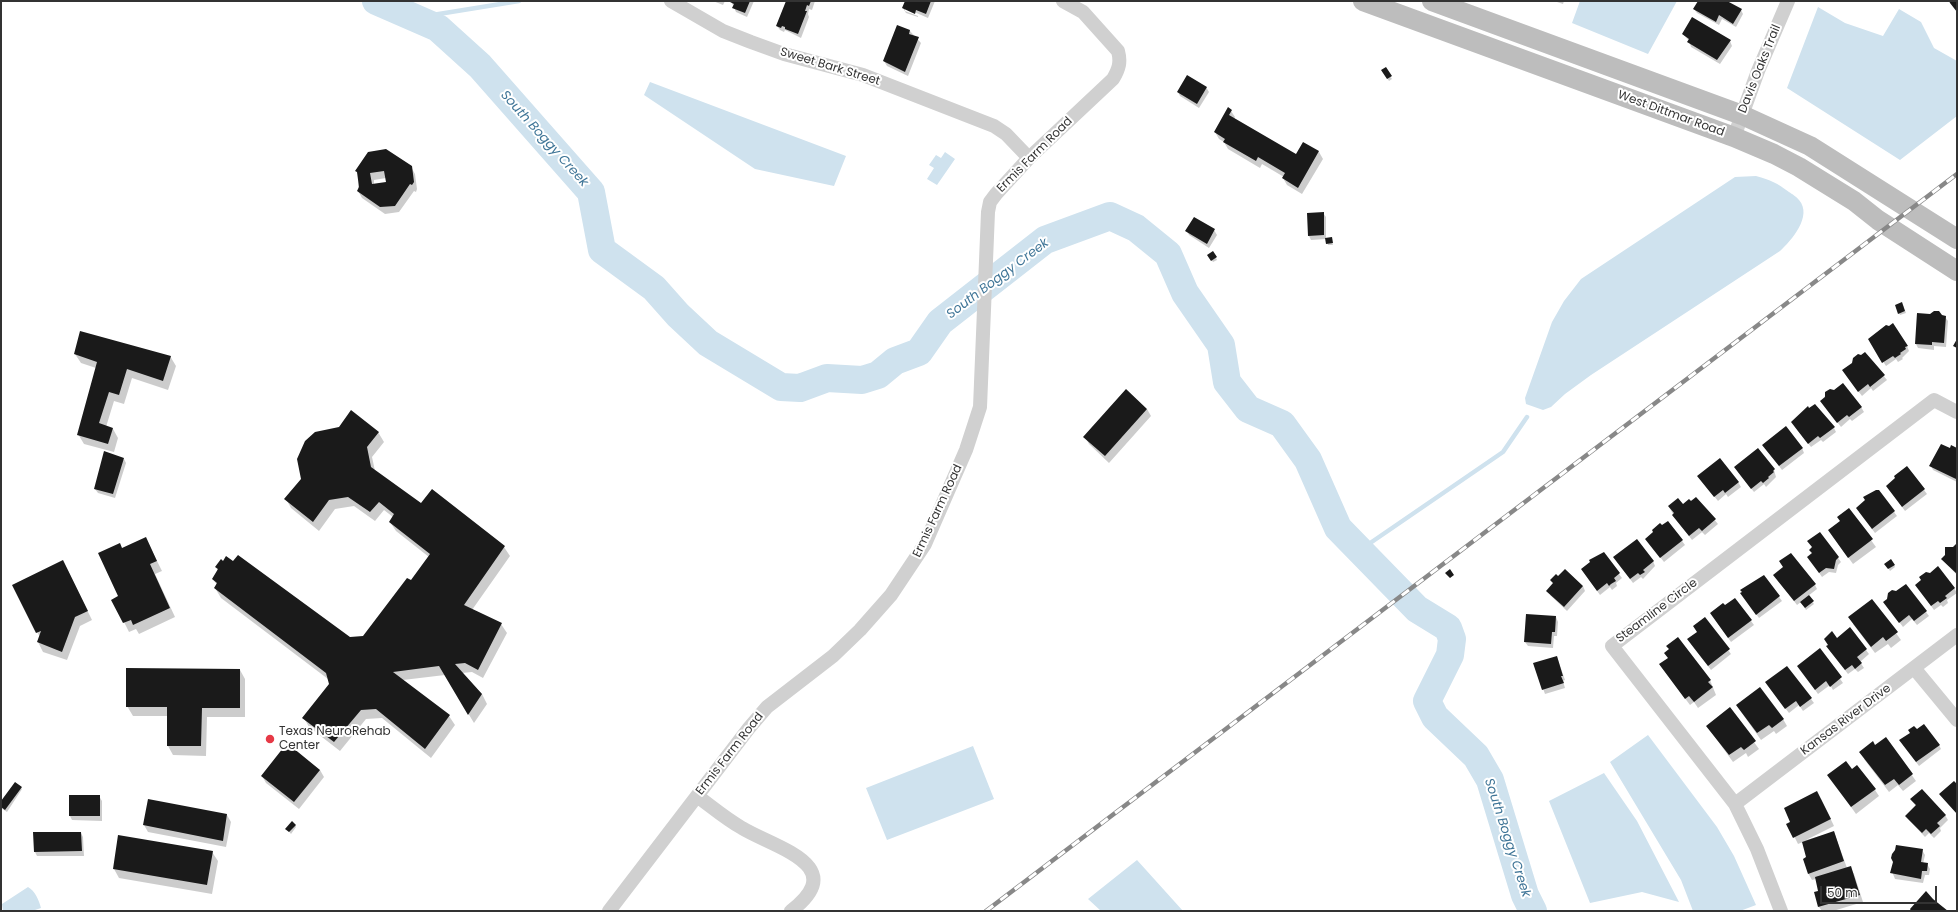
<!DOCTYPE html>
<html>
<head>
<meta charset="utf-8">
<style>
  body { margin:0 }
  #map { position:relative; width:1958px; height:912px; overflow:hidden; background:#fff; font-family:Poppins,sans-serif }
  canvas { display:block }
  .frame { position:absolute; inset:0; border:2px solid #333; pointer-events:none }
  .scale { position:absolute; left:1820px; top:886px; width:117px; height:18px; box-sizing:border-box; border:2px solid #333; border-top:0; padding-left:5px; font-size:12px; line-height:14px; white-space:nowrap; color:#333; -webkit-text-stroke:3px #fff; paint-order:stroke }
</style>
</head>
<body>
<div id="map">
<canvas width="1958" height="912"></canvas>
<div class="frame"></div>
<div class="scale">50 m</div>
</div>
<script>
const context = document.querySelector('canvas').getContext('2d');
context.lineJoin = 'round';
function fillPath(path, color) { context.fillStyle = color; context.fill(path, 'evenodd'); }
function stroke(path, color, width, dash) { context.strokeStyle = color; context.lineWidth = width; context.lineCap = dash ? 'butt' : 'round'; context.setLineDash(dash || []); context.stroke(path); }
function write(font, color, halo, rows, align = 'center') {
  context.font = font + ' Poppins,sans-serif'; context.lineWidth = 4; context.setLineDash([]); context.textBaseline = 'middle'; context.strokeStyle = halo; context.fillStyle = color; for (const [text, x, y, turn = 0] of rows) {
    context.save(); context.translate(x, y); context.rotate((+turn || 0) * Math.PI / 180); context.textAlign = isNaN(turn) ? turn : align; if (halo) context.strokeText(text, 0, 0); context.fillText(text, 0, 0); context.restore();
  }
}
fillPath(new Path2D(`
  M1580,1h97l-29,53 -76,-31z
  M1818,7l27,16 38,13 16,-27 22,13 13,26 23,13v55l-57,44 -113,-72z
  M650,82l196,74 -12,30 -79,-17 -111,-74z
  M945,152l10,7 -18,26 -10,-6 7,-11 -5,-3 7,-10 5,3z
  M1756,176c15,4 21,7 33,16 3,2 8,5 10,8 14,16 -8,41 -19,51l-189,124 -26,19 -14,13 -8,3 -17,-6 -1,-6 27,-76 12,-21 17,-22 154,-102z
  M1648,735l69,92 17,29 22,49 -16,6h-47l-12,-31 -71,-118z
  M973,746l21,53 -107,41 -21,-52z
  M1604,773l33,48 42,81 -37,-10 -52,11 -41,-102z
  M1137,860l46,51h-82l-13,-12z
  M28,887c7,4 11,13 13,21l-9,3h-29l-1,-7z`), '#cfe2ee');
fillPath(new Path2D(`
  M713,1h12l-2,4z
  M731,1h23l-7,16 -11,-5z
  M787,1h28l-3,9 -3,-1 -1,5 1,3 -8,21 -16,-8 -1,2 -4,-2 -3,-4z
  M906,1h29l-7,17 -23,-10v3l13,5v1l-12,-4 -3,-5z
  M1554,1h10l-1,3z
  M1699,1h26l16,9 2,4 -7,13 -14,-8 -3,6 -22,-12 -3,-4z
  M898,27l12,4 11,12 -13,33 -21,-10 -3,-5z
  M1683,34l47,7 2,5 -12,18 -29,-17 -2,-6z
  M1385,69l7,10 -3,2 -7,-11z
  M1206,87l3,5 -10,16 -19,-12 -2,-4z
  M1231,111l4,6 -1,2 63,37 7,-13 15,9 4,7 -21,35 -15,-9 -4,-7 1,-1 -22,-13 -2,4 -32,-19 -4,-7 -5,-3 -4,-7z
  M411,167l4,7 2,15 -1,3 -2,-1 -15,21 -14,2 -23,-16 -4,-7 1,-15 -3,-5zM386,178l1,5 -13,2v-5z
  M1323,213l3,4v22h5l2,6h-5l-2,-6 -15,1 -2,-4z
  M1214,230l3,5 -8,13 -20,-13 -2,-4z
  M1213,252l4,8 -4,2 -5,-7z
  M1903,305l3,8 -6,2 -1,-2z
  M1941,316l4,1 3,4 -2,26 -12,-1v4l-16,-2 -2,-4z
  M1869,340l38,6 2,5 -7,7 1,1 -5,3 -2,-3 -10,7z
  M1865,353l22,27 -14,11 -2,-3 -9,8 -16,-21z
  M75,354l95,2 6,10 -8,24 -36,-12 -8,26 -10,-3 -8,26 7,2 5,9 -4,14 -30,-8 -6,-10 18,-66 -15,-5z
  M1830,390l31,17 3,5 -12,9 -2,-2 -9,8 -20,-26z
  M1147,409l4,7 -42,47 -20,-19 -4,-7z
  M1795,427l39,1 2,4 -13,10 -2,-2 -10,7z
  M378,432l6,10 -12,15 3,14 46,34 83,42 6,9 -38,54 29,14 6,9 -24,45 -11,-6 -10,1 20,21 5,10 -13,19 -29,-48 -42,5 46,36 6,9 -24,33 -49,-40 -16,1 -26,32 -31,-24 -5,-9 26,-34 -2,-5 -107,-81 -6,-10 2,-3 -4,-6 5,-8 -2,-4 134,71 14,-1 47,-55 18,-25 -33,-26 -6,-9 3,-5 -9,-7 -9,11 -21,-15 -19,3 -16,22 -28,-23 -5,-9z
  M1952,446l5,3v33l-24,-12 -2,-4z
  M1802,448l2,5 -22,17 -16,-21z
  M124,459l2,4 -11,35 -17,-5 -3,-4z
  M1907,467l20,27 -22,17 -18,-25z
  M1774,470l2,7 -10,10 -2,-3 -10,8 -16,-20z
  M1701,480l37,2 3,5 -13,10 -2,-3 -8,7z
  M1879,491l18,25 -22,17 -16,-21 7,-12z
  M1696,498l22,26 -13,11 -3,-3 -10,8 -16,-21 -7,-12 14,-2z
  M1849,510l27,37 -23,17 -24,-33 12,-10z
  M1668,522l17,23 -21,17 -15,-19 5,-10z
  M1820,533l21,29 -3,3 -2,8 -7,-1 -7,5 -14,-20 5,-3 -3,-4 3,-2z
  M146,539l16,32 -7,3 20,43 -36,17 -3,-5 -7,3 -16,-32 6,-3 3,-48z
  M1957,544v31l-15,-16z
  M1603,553l19,25 -6,5 1,3 -5,4 -2,-3 -10,8 -18,-25z
  M1891,560l4,7 -5,4 -4,-7z
  M1653,561l2,5 -12,13 -2,-2 -8,6 -16,-21z
  M68,571l24,49 -12,6 -13,34 -24,-8 -5,-10 2,-5 -3,-5z
  M1764,576l18,25 -23,17 -18,-25z
  M1777,579l38,6 2,4 -9,7 6,8 -8,6 -5,-8 -4,3z
  M1583,586l2,5 -18,20 -17,-16z
  M1954,588l3,5 -10,7 1,3 -5,4 -2,-2 -7,5 -15,-21z
  M1872,600l29,40 -10,8 -3,-4 -13,9 -22,-29z
  M1887,606l39,6 3,4 -12,9 -5,-6 -9,8z
  M1556,617l2,5 -1,14h-3l-1,12 -25,-2 -3,-4z
  M1705,618l26,36 -20,16 -20,-26z
  M1714,618l37,3 3,4 -23,17z
  M1850,629l19,25 -9,8 4,6 -6,4 -3,-3 -7,5 -18,-23 7,-12z
  M1820,650l23,33 -10,7 -3,-5 -12,9 -20,-28z
  M1557,657l8,23 -2,1 2,7 -20,6 -11,-30z
  M1660,665l50,15 6,15 -18,13 -4,-6 -4,3z
  M1787,667l27,36 -11,8 -4,-6 -10,8 -20,-26z
  M240,670l5,9v38h-38l-1,39 -33,-1 -5,-9v-30h-35l-6,-10z
  M1737,706l46,13 4,7 -11,8 -2,-3 -13,9z
  M1730,709l29,40 -11,8 -2,-4 -13,9 -21,-29z
  M1911,733l28,12 2,4 -22,17 -16,-21z
  M1886,739l30,42 -13,10 -5,-6 -9,7 -25,-33 11,-13z
  M287,745l33,25 4,7 -25,32 -33,-26 -4,-7z
  M1851,771l24,19 4,6 -23,18 -27,-38z
  M21,788l1,1 -15,23 -6,-4v-5z
  M99,796l3,5v20l-30,-1 -2,-4z
  M1821,799l13,27 -28,14 28,-8 13,36 3,-1 4,7 9,28 -30,9h-11l-3,-4 -4,-14 5,-1 -4,-13 -4,1 -4,-7v-15l-5,-16 -5,2 -10,-20z
  M1911,800l34,15 3,5 -8,8 1,3 -7,7 -5,-5 -4,4 -16,-17 -3,-4 10,-10z
  M227,815l4,7 -5,25 -78,-15 -4,-7z
  M295,825l1,2 -5,7 -4,-5z
  M81,833l2,4 1,19h-47l-2,-4z
  M1922,850l3,5 -2,9h4l3,5 -1,6h-4l-2,8 -28,-4 -2,-5 1,-12z
  M212,852l6,9 -6,33 -93,-16 -5,-9z`), '#0003');
stroke(new Path2D(`
  M414,18l105,-17
  M1360,550l143,-98 24,-35`), '#cfe2ee', 4.5);
stroke(new Path2D(`
  M376,1l62,27 42,38 111,126 11,58 52,38 24,27 30,28 73,44 19,1 27,-10 35,2 16,-5 17,-14 24,-9 21,-30 105,-82 65,-24 26,12 32,26 17,39 36,52 6,37 21,27 34,15 26,36 30,68 79,81 31,19 4,11 -2,16 -23,46 8,16 41,39 14,24 35,115 8,16`), '#cfe2ee', 28);
fillPath(new Path2D(`
  M730,1h20l-5,12 -13,-5 2,-4 -4,-2z
  M786,1h25l-2,5 -2,-1 -2,6h2l-9,23 -13,-5v-2l-3,-1 -1,2 -5,-2z
  M905,1h26l-5,13 -10,-4 -1,4 -13,-6z
  M1698,1h29l15,8 -9,15 -14,-9 -3,7 -23,-13z
  M1949,1h8v11l-7,-9z
  M1692,17l39,23 -14,20 -30,-18 2,-3 -7,-5z
  M897,25l13,5 -1,4 10,3 -14,35 -22,-11z
  M1386,67l6,9 -5,3 -6,-9z
  M1187,75l20,12 -10,17 -20,-12z
  M1228,107l4,3 -3,5 67,39 7,-12 16,9 -21,37 -16,-10 3,-5 -27,-16 -2,4 -33,-19 2,-3 -11,-7z
  M386,149l26,17 2,16 -2,3 -2,-1 -15,22 -15,1 -23,-16 2,-4 -2,-15 -2,-1 13,-19zM384,171l2,11 -14,2 -2,-11z
  M1324,212v23l-16,1 -1,-23z
  M1194,217l21,12 -8,15 -22,-13z
  M1332,237l1,6 -7,1 -1,-6z
  M1213,251l4,6 -6,4 -4,-6z
  M1902,302l3,9 -7,3 -3,-9z
  M1934,311h5l3,4 4,1 -2,27 -12,-1v3l-17,-1 2,-31 13,1z
  M1893,323l15,23 -3,1 1,2 -6,4 1,1 -6,4 -2,-2 -11,7 -14,-24 18,-14 3,1z
  M80,331l91,25 -8,25 -36,-12 -8,26 -10,-3 -10,31 14,5 -5,16 -31,-9 20,-73 -23,-8z
  M1957,339v9l-4,-2z
  M1865,352l20,23 -15,12 -2,-3 -10,8 -16,-22 10,-7 1,-5 5,-4 3,1z
  M1843,383l19,24 -13,10 -2,-2 -10,8 -17,-22 5,-4v-5l5,-3 4,1z
  M1126,389l21,20 -42,47 -22,-19z
  M1815,404l20,23 -15,11 -2,-2 -10,8 -17,-22 17,-16 1,2z
  M351,410l28,22 -12,15 4,20 50,36 11,-14 73,57 -41,59 38,18 -24,47 -13,-7 -10,1 27,30 -14,21 -29,-49 -46,6 57,43 -25,34 -49,-40 -15,1 -27,32 -32,-24 27,-34 -3,-11 -112,-85 3,-5 -5,-4 6,-10 -3,-2 6,-8 2,2 3,-5 7,5 5,-6 112,82 13,-1 44,-58 4,2 19,-26 -41,-32 5,-8 -15,-12 -9,10 -22,-15 -19,3 -16,22 -29,-23 17,-20 -4,-20 8,-18 10,-9 24,-5z
  M1786,426l17,22 -24,18 -17,-21z
  M1941,444l9,4 1,-3 6,3 -1,31 -27,-13z
  M1758,448l17,21 -2,2 1,1 -6,5 1,1 -6,5 -2,-2 -10,8 -17,-22z
  M104,451l20,7 -11,36 -19,-5z
  M1720,458l19,24 -14,11 -2,-3 -9,7 -17,-21z
  M1907,466l18,23 -23,18 -16,-21 9,-8 -1,-2z
  M1876,490h3l16,21 -23,18 -16,-21 9,-8 -2,-3z
  M1696,497l20,22 -14,12 -3,-3 -10,8 -17,-21 2,-2 -6,-7 10,-8 5,6 6,-5 2,2z
  M1849,508l24,31 -25,19 -20,-28 12,-9 -3,-4z
  M1668,521l15,19 -23,18 -15,-19 8,-7 -1,-2 8,-7 2,2z
  M1820,532l19,25 -3,3 -2,9 -8,-1 -7,5 -12,-16 5,-4 -3,-3 3,-3 -5,-6z
  M146,537l11,24 -7,3 20,44 -37,17 -2,-5 -8,3 -12,-23 7,-4 -20,-43 22,-10 2,5z
  M1637,539l17,22 -11,9 2,2 -5,3 -2,-2 -8,6 -17,-22z
  M1957,543v31l-16,-15 4,-4v-8h8z
  M1604,552l16,21 -6,5 2,3 -5,3 -2,2 -2,-3 -10,8 -16,-22 9,-7 -1,-2z
  M1791,553l25,31 -22,17 -21,-26 10,-8 -4,-6z
  M1891,559l4,6 -7,4 -4,-5z
  M63,560l25,51 -13,6 -13,35 -25,-10 4,-11 -5,2 -24,-48z
  M1938,566l17,22 -10,8 2,2 -7,5 -2,-2 -7,5 -16,-21 6,-5 -2,-3 7,-5 4,1z
  M1450,569l4,6 -4,3 -5,-5z
  M1565,569l18,17 -19,21 -18,-16 7,-8 -3,-3 6,-6 2,2z
  M1764,575l16,21 -24,19 -16,-22 2,-1 -2,-2z
  M1906,584l21,27 -13,10 -5,-6 -10,8 -16,-21 4,-3 1,-6 4,-3 4,1z
  M1809,595l5,6 -9,7 -5,-6z
  M1735,598l17,22 -24,18 -18,-25 13,-10 2,2z
  M1872,599l26,33 -12,9 -3,-4 -12,10 -23,-30z
  M1526,614l30,2 -1,16h-3l-1,12 -27,-2z
  M1705,617l25,32 -22,17 -21,-27 10,-7 -4,-6z
  M1850,627l17,22 -10,8 5,6 -7,6 -3,-4 -7,5 -19,-24 2,-1 -4,-6 8,-8 5,7z
  M1678,637l33,43 -3,2 5,5 -19,15 -5,-6 -4,3 -26,-35 9,-6 -4,-5 5,-4 -3,-3z
  M1820,648l22,29 -12,10 -4,-6 -11,9 -18,-24z
  M1557,656l6,20h-2l3,7 -22,7 -9,-27z
  M1787,666l25,32 -12,9 -4,-6 -11,8 -20,-27z
  M126,668l114,1v39h-38l-1,38h-34v-39h-41z
  M1760,687l24,32 -12,9 -3,-3 -12,8 -21,-28z
  M1730,707l26,34 -12,9 -3,-3 -12,8 -23,-29z
  M1924,724l16,21 -24,17 -17,-22 11,-7 -2,-3 6,-4 3,3z
  M1886,737l27,37 -14,11 -5,-6 -9,6 -26,-33 14,-11 2,4z
  M287,743l33,27 -26,32 -33,-26z
  M1846,761l6,8 5,-4 19,24 -25,18 -24,-32z
  M1954,781l3,3v30l-18,-20z
  M15,782l7,5 -17,23 -4,-3v-6z
  M1922,789l24,26 -9,8 3,3 -9,8 -5,-5 -4,4 -17,-17 11,-11 -6,-6z
  M1817,791l14,28 -38,19 -7,-14 4,-2 -6,-14z
  M69,795h31v21h-31z
  M148,799l79,15 -4,27 -80,-16z
  M292,821l4,4 -7,7 -4,-3z
  M1834,831l10,30 -36,13 -5,-15 3,-2 -4,-15z
  M33,832h48l1,19 -48,1z
  M118,835l95,16 -6,34 -94,-16z
  M1896,845l27,4 -2,13 7,1 -1,8h-5l-1,8 -31,-6 3,-11 -2,-4 1,-4 3,-4z
  M1851,866l9,29 -42,12 -4,-15 4,-1 -3,-14z
  M1926,891l7,8 15,12h-37l-1,-2z`), '#1a1a1a');
stroke(new Path2D(`
  M671,1l52,30 28,11 33,12 79,21 131,51 12,8 23,24
  M1734,137l24,-66 30,-70
  M1914,668l43,52
  M697,796c15,11 29,23 45,32 33,20 109,37 49,83
  M1735,804l222,-169
  M609,911l140,-183 18,-21 66,-51 27,-26 31,-35 34,-51 41,-94 14,-43 8,-195 2,-10 6,-8 33,-36 84,-79c6,-10 8,-17 5,-28l-35,-39 -20,-11
  M1781,911l-24,-62 -22,-45 -123,-158 322,-246 23,12`), '#d0d0d0', 14);
stroke(new Path2D(`
  M1363,1l371,136 40,17 25,13 55,34 24,19 79,51
  M1432,1l310,114 68,31 147,93`), '#bdbdbd', 20);
const rail = new Path2D(`
  M986,911l971,-737`);
stroke(rail, '#888', 4.5);
stroke(rail, '#fff', 3, [9]);
for (const [x, y, r, color] of [
  [270,739,5,"#e63946"]
]) { const dot = new Path2D(); dot.arc(x, y, r, 0, 2 * Math.PI); context.fillStyle = color; context.fill(dot); stroke(dot, '#fff', 1.5); }
write('12px', '#333', '#fff', [
  ["Sweet Bark Street",830,67,17],
  ["Davis Oaks Trail",1760,69,-68],
  ["West Dittmar Road",1671,114,20],
  ["Ermis Farm Road",1035,155,-45],
  ["Ermis Farm Road",938,511,-65],
  ["Steamline Circle",1657,611,-37],
  ["Kansas River Drive",1846,720,-37],
  ["Ermis Farm Road",730,754,-52]
]);
write('12px', '#333', '#fff', [
  ["Texas NeuroRehab",279,732],
  ["Center",279,746]
], 'left');
write('italic 13px', '#3f7597', '#fff', [
  ["South Boggy Creek",544,139,48],
  ["South Boggy Creek",998,279,-37],
  ["South Boggy Creek",1507,838,72]
]);
</script>
</body>
</html>
